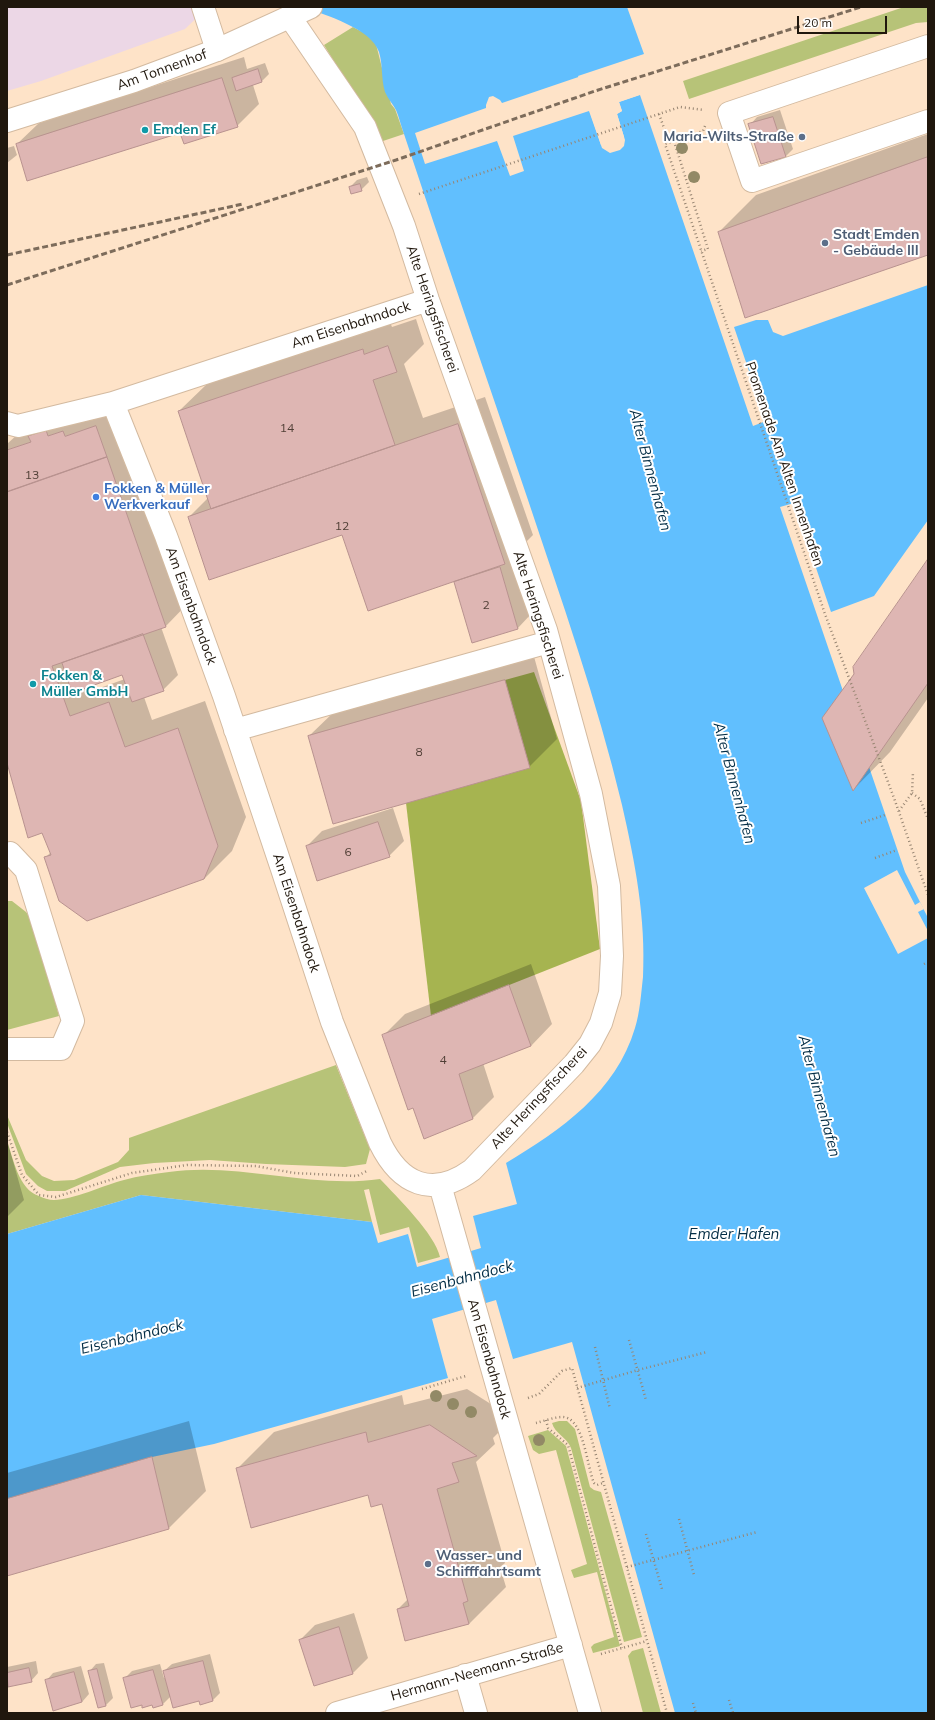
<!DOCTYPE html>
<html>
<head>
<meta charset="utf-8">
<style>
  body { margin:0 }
  #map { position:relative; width:935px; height:1720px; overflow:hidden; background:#fee3c8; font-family:Mulish,sans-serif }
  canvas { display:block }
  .frame { position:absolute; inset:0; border:8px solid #20170d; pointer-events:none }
  .scale { position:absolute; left:797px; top:16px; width:90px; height:18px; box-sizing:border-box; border:2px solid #20170d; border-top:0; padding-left:5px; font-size:12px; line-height:14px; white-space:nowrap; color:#20170d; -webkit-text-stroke:3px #fff; paint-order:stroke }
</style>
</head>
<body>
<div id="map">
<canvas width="935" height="1720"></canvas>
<div class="frame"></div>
<div class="scale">20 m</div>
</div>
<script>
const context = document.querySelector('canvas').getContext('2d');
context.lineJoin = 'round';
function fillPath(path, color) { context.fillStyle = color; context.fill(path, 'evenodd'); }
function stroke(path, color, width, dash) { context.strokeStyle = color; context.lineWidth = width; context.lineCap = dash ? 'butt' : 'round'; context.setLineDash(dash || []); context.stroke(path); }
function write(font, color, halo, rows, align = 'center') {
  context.font = font + ' Mulish,sans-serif'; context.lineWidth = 4; context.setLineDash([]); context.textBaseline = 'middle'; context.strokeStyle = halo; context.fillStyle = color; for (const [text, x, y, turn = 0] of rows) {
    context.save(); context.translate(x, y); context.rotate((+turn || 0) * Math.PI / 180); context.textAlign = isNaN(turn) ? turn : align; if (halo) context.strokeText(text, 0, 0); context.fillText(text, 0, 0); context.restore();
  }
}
fillPath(new Path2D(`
  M7,7h201l-23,22 -144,52 -34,10z`), '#ecd7e6');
fillPath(new Path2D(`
  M904,7h24v15l-12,1 -227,76 -6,-18z
  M353,27l15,8 8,9 15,60 4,5 9,25 -21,7 -59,-96z
  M7,901h5l14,11 9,13 24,91 -52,14z
  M336,1065l34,84 -4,15 -21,3 -79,-3 -56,-4 -56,3 -34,4 -55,24h-18l-9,-5 -12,-12 -19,-51v-8l19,45 16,16 12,5 20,-1 44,-18 11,-12v-12z
  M7,1141c6,17 12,49 32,55 4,2 10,4 15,4 19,0 50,-15 70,-20 14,-4 30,-6 45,-8 70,-10 141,17 211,7 17,18 55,55 60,78l-22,6 -9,-36 -29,8 -11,-46 -5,1 8,32 -231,-27 -134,39z
  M559,1421h8l8,8 15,58 4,3 7,2 41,145 -18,5 -53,-194c-4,-11 -16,-14 -19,-25z
  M548,1430l18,16 54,200 -27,7 -2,-6 3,-3 20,-7 -17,-65 -23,6 -3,-8 16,-6 -31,-114 -17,4 -6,-4 -5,-14z
  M643,1648l18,65h-18l-15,-57 4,-5z`), '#b7c378');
fillPath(new Path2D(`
  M534,672l47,129 19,148 -169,67 -25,-213 99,-123z`), '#a6b450');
fillPath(new Path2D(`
  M305,7h322l17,47 -66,22 23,69 23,-8 -7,-23 5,-3 -3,-9 21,-7 113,331 13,-5 -32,-94 22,-7h12l5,12 10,4 145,-51v235l-54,76 -43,16 -37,-109 -14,4 125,365 23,46v795h-253l-103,-371 -59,17 -17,-59 -64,19 16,59 -234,66 -62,13 -145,42v-265l134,-39 231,27 6,21 30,-9 9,33 64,-19 -8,-32 44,-12 -11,-41c55,-33 110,-71 129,-135 5,-16 6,-34 8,-51 3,-59 -8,-115 -21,-172 -25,-105 -61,-206 -95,-308 -41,-121 -83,-242 -123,-363 -3,-8 -5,-17 -8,-24 -3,-6 -8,-11 -11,-18 -4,-13 -2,-27 -6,-40 -8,-24 -53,-36 -74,-45z`), '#61bffe');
fillPath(new Path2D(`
  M646,54l-2,2 -64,22 22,65 20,-7 -7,-22 5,-3 -2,-10 21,-7h3l-23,8 3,9 -5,3 8,26 -1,6 -4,4 -10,3 -8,-5 -13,-37 -76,25 11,35 -14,5 -13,-35 -72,23 -10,-31 71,-25v-3l3,-8 4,-1 7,4 2,3z
  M897,870l18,35 5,-3 4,7 -6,3 10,19v7l-30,16 -34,-66z`), '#fee3c8');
fillPath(new Path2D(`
  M244,57l3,12 18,-6 4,11 -7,7 -9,4 6,19 -22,22 -220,18 22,-21z
  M780,110l13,39 -7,7 -36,-31 7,-8z
  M928,134v120l-209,-22 37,-37z
  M14,146l3,9 -10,8v-15z
  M367,177l2,5 -8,8 -11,-3 7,-7z
  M416,319l8,25 -20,20 19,54 62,-21 48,138 -18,18 17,60 -14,15 -63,-46 3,-3 -115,-45 -154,-17 19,-19 -29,-87 28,-27 183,-62 2,5z
  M118,405l75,193 -27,28 -5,1 17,48 -15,15 -19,7 8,23 53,-19 41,116 -14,34 -28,28 -159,-21 6,-6 -9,-20 -34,-68h-1v-320l12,-11zM123,673l2,6 -28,10 -2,-6z
  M928,561v137l-38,54 -36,37 2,-115z
  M533,653l24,86 -28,28 -220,-31 28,-27z
  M393,808l11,33 -15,15 -82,-10 15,-15z
  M531,964l21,60 -21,22 -48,17 11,34 -22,22 -58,-12 -31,-71 22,-22z
  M7,1140l17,60 -17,17z
  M467,1389l46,29 -20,20 2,6 -19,18 29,101 -5,4 6,20 -37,37 -63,16 -8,-31 10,-10 -26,-96 -13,-10 -132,-24 37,-37 128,-37 2,10z
  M189,1421l17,70 -37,37 -162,47v-102z
  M354,1613l14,45 -15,15 -39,12 -14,-45 15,-15z
  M210,1654l10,39 -7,7 -13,4 -1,-4 -28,-4 -9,9 -20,-1 -18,-25 8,-8 28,-7 4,14h2l-2,-7 8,-7z
  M36,1661l2,12 -7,8 -24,5v-19z
  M104,1663l9,35 -7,7 -17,-33 7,-8z
  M81,1666l8,28 -7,8 -36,-21 7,-8z`), '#0003');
const building = new Path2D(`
  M258,69l4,13 -26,9 -4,-13z
  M222,78l16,49 -54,17 -4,-11 -153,48 -11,-37z
  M773,117l13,40 -25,7 -13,-40z
  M928,157v98l-183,63 -27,-86z
  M360,184l2,7 -11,3 -2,-7z
  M388,346l9,26 -24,8 22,65 -184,64 -33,-98 185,-62 1,5z
  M458,424l47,140 -137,47 -26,-76 -133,45 -21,-63z
  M96,426l11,31 -100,35v-42l24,-8 -3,-6 18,-6 2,6 15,-5 2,5z
  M107,457l59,170 -114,39 18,50 39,-14 16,45 53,-19 40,118 -14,33 -117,42 -28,-20 -15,-44 7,-2 -9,-22 -14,5 -21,-75v-271z
  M928,559v124l-75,108 -31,-73 32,-44 -1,-7z
  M500,567l18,62 -46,14 -18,-61z
  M143,634l21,57 -32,11 -10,-27 -50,18 -10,-30z
  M505,680l25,88 -197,56 -25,-88z
  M378,822l12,35 -73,24 -11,-35z
  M509,985l22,61 -72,28 14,45 -49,20 -11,-31 -5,2 -26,-75z
  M430,1425l47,31 -25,7 7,19 -22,7 31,112 -5,2 6,21 -64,17 -8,-32 12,-3 -27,-102 -11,3 -3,-12 -117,33 -15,-60 130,-36 2,10z
  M152,1457l17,72 -162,47v-77z
  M339,1627l14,47 -39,12 -15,-46z
  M203,1661l10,40 -13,4 -1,-4 -26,7 -10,-37z
  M29,1668l3,14 -24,5 -1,-14z
  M97,1669l9,37 -8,2 -10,-37z
  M153,1670l10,35 -10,3 -1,-3 -10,3v-3l-11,3 -8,-30z
  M74,1672l8,30 -29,9 -8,-31z`);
fillPath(building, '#deb6b3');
stroke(building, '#b8928f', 1);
const minor = new Path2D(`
  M203,7l14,43
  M290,17l75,110 39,99 24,74 118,330 45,164 18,92 3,70 -2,37 -9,30 -11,21 -16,20 -102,106c-40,29 -72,14 -92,-27l-48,-121 -50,-153 -58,-173 -58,-160 -53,-133 315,-103
  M928,46l-199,67 23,68 176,-60
  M7,423l11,3 95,-23
  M235,730l314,-88
  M7,854l3,-1 16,17 47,151 -12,28h-54
  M440,1185l150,528
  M465,1675l11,38
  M337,1713l234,-68`);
const major = new Path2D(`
  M7,121l127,-40 83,-31 94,-43`);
stroke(minor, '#d3baa0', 24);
stroke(major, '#d3baa0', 24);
stroke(new Path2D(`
  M659,114l10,28
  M705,126l-2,5 -38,13 160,470 69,184 34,97
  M674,141l34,108 -7,2
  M419,194l261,-87 24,3
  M912,793l8,6 8,20
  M899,811l13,-18 1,-21
  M861,823l24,-8
  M875,858l22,-8
  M924,964l4,-2
  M7,1132l15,43 17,20 17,2 76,-24 55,-8 69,1 38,7 63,3 10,-5
  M629,1340l17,60
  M595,1347l15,62
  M577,1388l61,-18 69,-18
  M422,1389l44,-13
  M528,1398l11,-4 23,-23 10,-3 95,345
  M546,1420l2,8 20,17 54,203
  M536,1423c8,-2 18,-6 27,-6 21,1 24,50 31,66l3,2 6,-2
  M679,1519l15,56
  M646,1534l16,55
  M627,1567l130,-35
  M601,1654l46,-13
  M729,1700l4,13
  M693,1703l3,10`), '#978572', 2.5, [1, 3]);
stroke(minor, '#fff', 22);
stroke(major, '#fff', 22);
stroke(new Path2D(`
  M7,255l236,-51
  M7,285l389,-125 199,-69 266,-84`), '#7d6c5b', 3, [6, 3]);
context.fillStyle = '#928966';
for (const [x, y] of [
  [682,148],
  [694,177],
  [436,1396],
  [453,1404],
  [471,1412],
  [539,1440]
]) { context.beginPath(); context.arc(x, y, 6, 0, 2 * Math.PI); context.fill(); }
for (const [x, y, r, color] of [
  [145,130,4,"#0f9aa8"],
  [802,137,4,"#5c6f8a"],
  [825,243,4,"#5c6f8a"],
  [96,497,4,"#3f7fe0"],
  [33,684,4,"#0f9aa8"],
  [428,1564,4,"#5c6f8a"]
]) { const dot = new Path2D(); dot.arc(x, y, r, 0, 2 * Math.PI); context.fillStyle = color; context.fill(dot); stroke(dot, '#fff', 1.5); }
write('12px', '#503f36', null, [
  ["14",287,428],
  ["13",32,475],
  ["12",342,526],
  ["2",486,605],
  ["8",419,752],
  ["6",348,852],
  ["4",443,1060]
]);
write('14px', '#20170d', '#fff', [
  ["Am Tonnenhof",162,70,-20],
  ["Alte Heringsfischerei",432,309,71],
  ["Am Eisenbahndock",351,325,-18],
  ["Promenade Am Alten Innenhafen",784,464,71],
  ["Am Eisenbahndock",191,606,70],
  ["Alte Heringsfischerei",538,615,72],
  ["Am Eisenbahndock",296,913,72],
  ["Alte Heringsfischerei",539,1098,-47],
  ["Am Eisenbahndock",489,1359,74],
  ["Hermann-Neemann-Straße",477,1672,-16]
]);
write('bold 14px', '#0d838f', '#fff', [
  ["Emden Ef",153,130],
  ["Fokken &",41,676],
  ["Müller GmbH",41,692]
], 'left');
write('bold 14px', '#4e5e75', '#fff', [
  ["Maria-Wilts-Straße",794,137,"right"],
  ["Stadt Emden",833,235],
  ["- Gebäude III",833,251],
  ["Wasser- und",436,1556],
  ["Schifffahrtsamt",436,1572]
], 'left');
write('bold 14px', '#366cbe', '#fff', [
  ["Fokken & Müller",104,489],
  ["Werkverkauf",104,505]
], 'left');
write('italic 15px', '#042e46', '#fff', [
  ["Alter Binnenhafen",650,470,75],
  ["Alter Binnenhafen",734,783,75],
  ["Alter Binnenhafen",819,1096,75],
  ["Emder Hafen",734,1234],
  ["Eisenbahndock",462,1279,-15],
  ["Eisenbahndock",132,1337,-14]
]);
</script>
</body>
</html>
